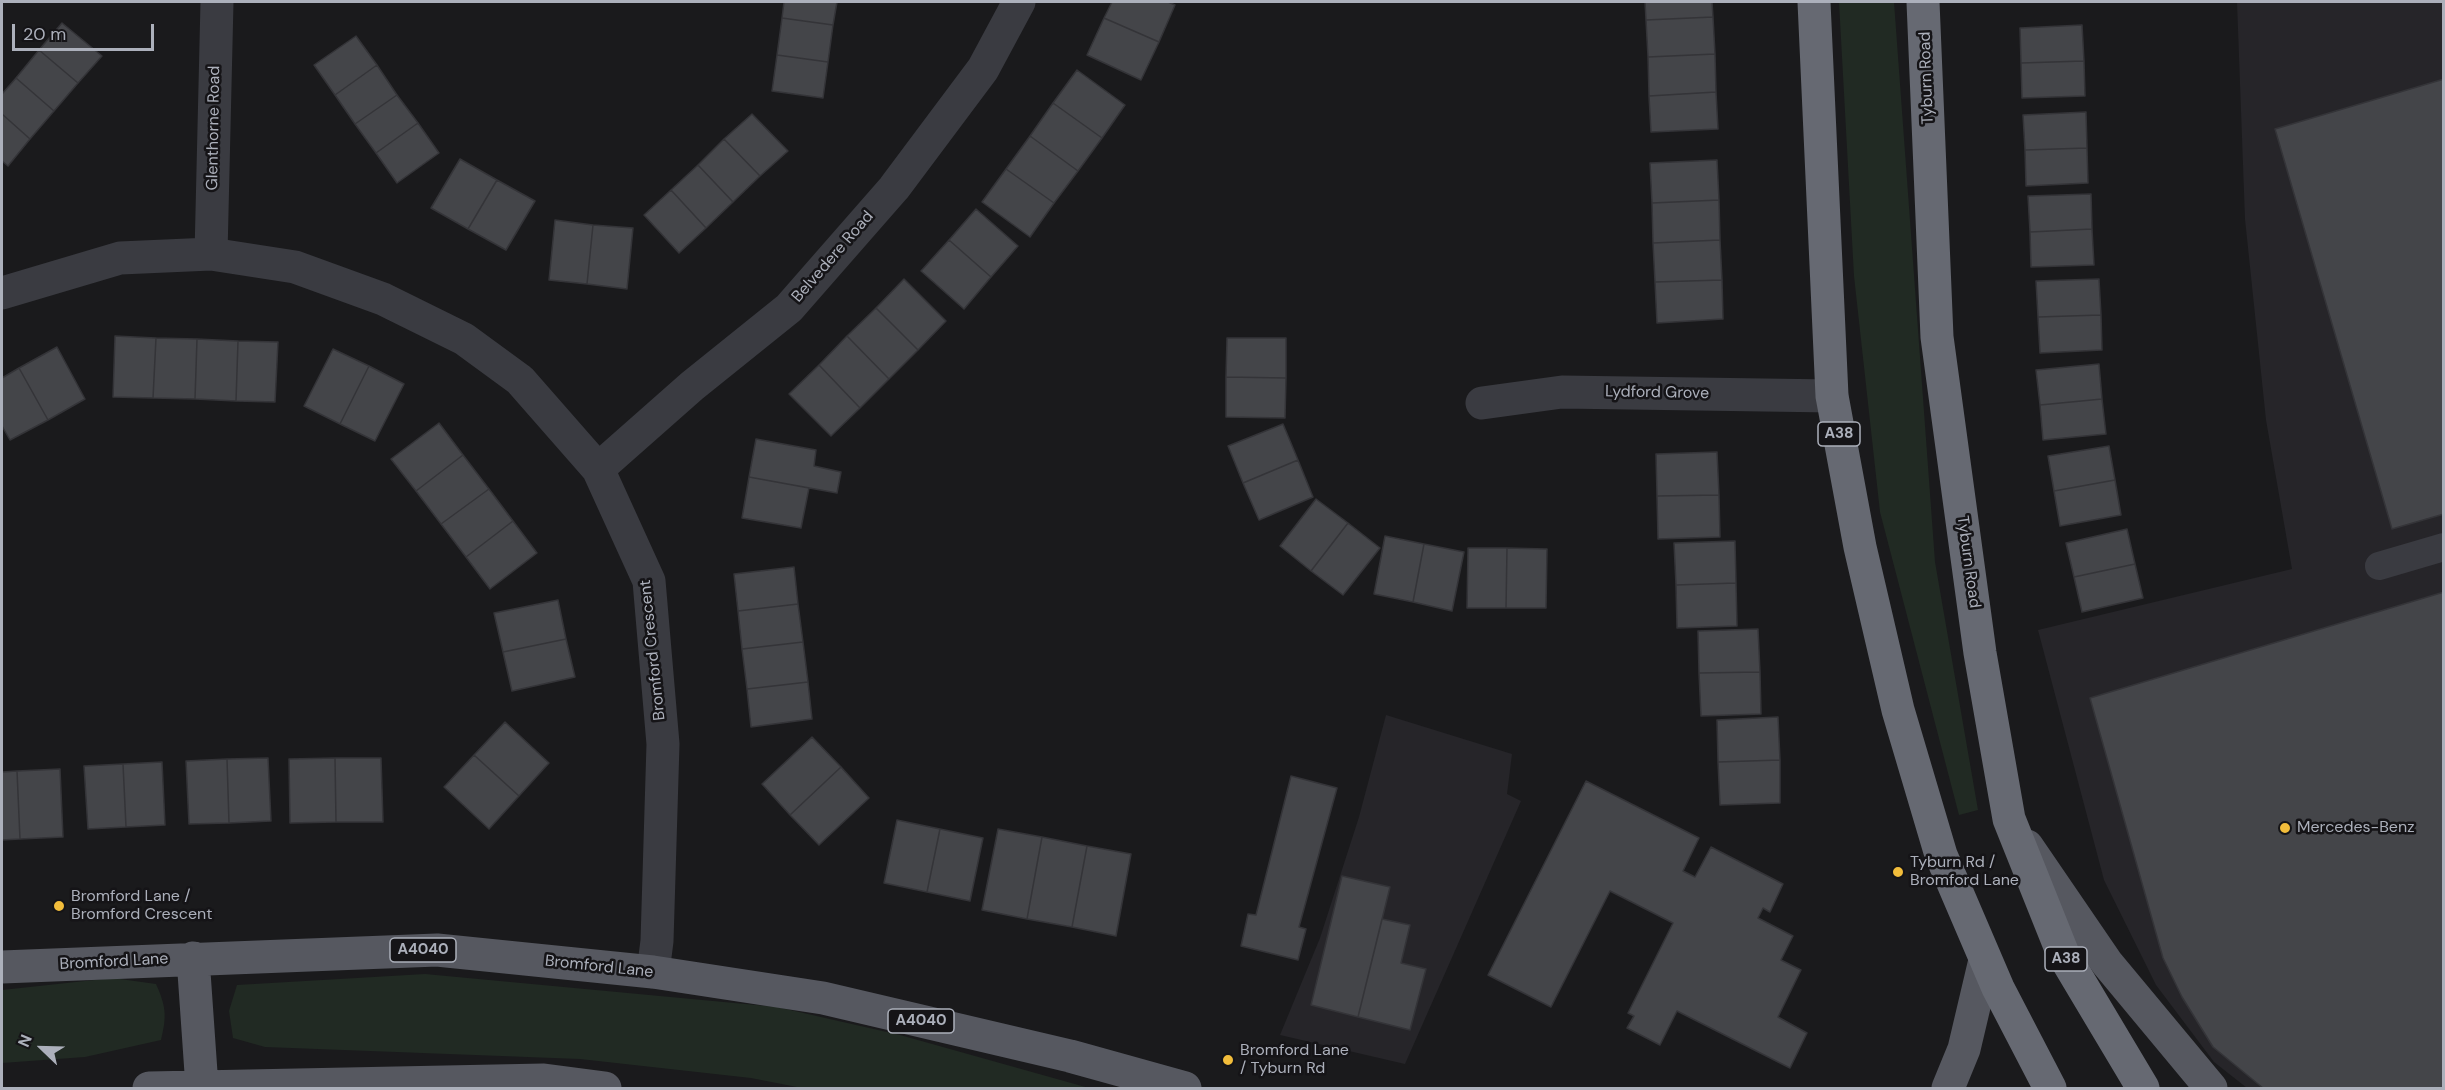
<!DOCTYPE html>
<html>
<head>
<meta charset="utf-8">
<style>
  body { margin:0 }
  #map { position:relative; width:2445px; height:1090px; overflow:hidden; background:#1a1a1c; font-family:"DM Sans",sans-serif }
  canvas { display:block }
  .frame { position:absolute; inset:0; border:3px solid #acb0bb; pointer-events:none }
  .north { position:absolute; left:12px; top:1018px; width:60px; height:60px; -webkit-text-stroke:4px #151417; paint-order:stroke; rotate:293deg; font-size:16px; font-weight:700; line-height:24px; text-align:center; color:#acb0bb }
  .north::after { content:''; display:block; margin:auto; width:21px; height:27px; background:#acb0bb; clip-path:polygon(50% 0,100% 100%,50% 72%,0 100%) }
  .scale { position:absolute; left:12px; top:24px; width:142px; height:27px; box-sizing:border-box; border:3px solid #acb0bb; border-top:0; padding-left:8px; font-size:18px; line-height:21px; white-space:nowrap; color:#acb0bb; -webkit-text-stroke:4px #151417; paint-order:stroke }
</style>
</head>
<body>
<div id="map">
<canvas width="2445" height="1090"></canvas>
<div class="frame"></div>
<div class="north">N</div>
<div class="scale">20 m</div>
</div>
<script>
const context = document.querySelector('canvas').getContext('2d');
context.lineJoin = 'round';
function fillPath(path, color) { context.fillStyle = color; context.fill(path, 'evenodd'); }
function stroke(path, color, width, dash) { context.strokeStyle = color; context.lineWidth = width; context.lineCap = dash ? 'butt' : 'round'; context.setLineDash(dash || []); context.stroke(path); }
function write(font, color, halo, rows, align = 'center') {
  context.font = font + ' "DM Sans",sans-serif'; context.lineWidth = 5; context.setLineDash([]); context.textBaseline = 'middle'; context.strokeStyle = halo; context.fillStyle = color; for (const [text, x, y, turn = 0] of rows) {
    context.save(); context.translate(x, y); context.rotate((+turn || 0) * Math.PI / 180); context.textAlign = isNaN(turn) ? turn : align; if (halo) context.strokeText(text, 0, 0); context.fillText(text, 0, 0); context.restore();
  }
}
fillPath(new Path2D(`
  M2237,2h206v1086h-196l-33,-26 -58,-77 -52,-105 -66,-250 254,-61 -26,-149 -21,-201z
  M1386,715l126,39 -5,40 14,7 -116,263 -125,-29 40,-97 39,-121z`), '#262529');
fillPath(new Path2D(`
  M1839,2h55l41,560 43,248 -19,5 -79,-303 -26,-236z
  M425,974l352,33 123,28 189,53h-287l-51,-10 -171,-19 -315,-12 -32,-9 -4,-27 8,-26z
  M113,978l43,6c10,22 11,32 5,56l-76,17 -83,6v-73z`), '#212a23');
const building = new Path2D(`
  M784,2h53l-4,23 -51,-7z
  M1112,2h56l7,3 -16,37 -55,-24z
  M1645,2h67l1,15 -67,3z
  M1713,17l2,37 -67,3 -2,-37z
  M782,18l51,7 -5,37 -51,-7z
  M1104,18l55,24 -18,38 -54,-25z
  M62,23l40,33 -24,27 -39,-33z
  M2082,25l2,36 -63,2 -1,-35z
  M356,36l21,29 -42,30 -21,-30z
  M39,50l39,33 -24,28 -38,-33z
  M1715,54l1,38 -67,4 -1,-39z
  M777,55l51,7 -5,36 -51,-7z
  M2084,61l1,35 -63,2 -1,-35z
  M377,65l20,30 -42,29 -20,-29z
  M1077,70l48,35 -23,33 -49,-35z
  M16,78l38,33 -24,28 -28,-25v-20z
  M2444,79v435l-52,15 -117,-400z
  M1716,92l2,37 -67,3 -2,-36z
  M397,95l21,28 -42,30 -21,-29z
  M1053,103l49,35 -24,33 -48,-35z
  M2086,112l1,36 -62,2 -2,-35z
  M2,114l28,25 -22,27 -6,-5z
  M752,114l36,37 -28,25 -36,-37z
  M418,123l21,30 -42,30 -21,-30z
  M1030,136l48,35 -24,32 -48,-34z
  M724,139l36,37 -27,26 -35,-37z
  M2087,148l1,35 -62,3 -1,-36z
  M460,159l37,21 -29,49 -37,-21z
  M1717,160l2,40 -67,3 -2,-40z
  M698,165l35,37 -27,26 -35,-38z
  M1006,169l48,34 -24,34 -48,-35z
  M497,180l38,21 -29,49 -38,-21z
  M671,190l35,38 -27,25 -35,-38z
  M2091,194l1,35 -62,3 -2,-36z
  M1719,200l1,40 -67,3 -1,-40z
  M976,209l42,37 -27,31 -42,-37z
  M555,220l38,5 -6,59 -38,-4z
  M593,225l40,3 -6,61 -40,-5z
  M2092,229l2,36 -63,2 -1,-35z
  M949,240l42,37 -27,32 -43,-38z
  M1720,240l2,40 -67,2 -2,-39z
  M904,279l42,42 -28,29 -42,-42z
  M2099,279l2,36 -63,2 -2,-36z
  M1722,280l1,39 -66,4 -2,-41z
  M876,308l42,42 -29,29 -42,-43z
  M2101,315l1,35 -62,3 -2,-36z
  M115,336l41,2 -3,60 -40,-1z
  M847,336l42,43 -29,29 -41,-43z
  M156,338l41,1 -2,60 -42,-1z
  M1227,338h59v40l-60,-1z
  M197,339l41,2 -2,60 -41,-2z
  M238,341l40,1 -3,60 -39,-1z
  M57,347l28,52 -37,21 -29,-52z
  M333,349l36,17 -29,58 -36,-18z
  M2099,364l3,35 -62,6 -4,-35z
  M819,365l41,43 -29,28 -42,-42z
  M369,366l35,18 -29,57 -35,-17z
  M19,368l29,52 -38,20 -8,-14v-48z
  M1226,377l60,1 -1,40 -59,-1z
  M2102,399l4,35 -63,6 -3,-35z
  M439,423l24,32 -47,36 -25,-32z
  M1283,424l15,36 -55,23 -15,-37z
  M756,439l60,11 -2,16 27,6 -4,21 -88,-16z
  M2109,446l6,34 -61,11 -6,-35z
  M1717,452l2,43 -62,1 -1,-42z
  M463,455l26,34 -48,35 -25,-33z
  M1298,460l15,37 -54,23 -16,-37z
  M749,477l60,11 -8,40 -59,-10z
  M2115,480l6,35 -61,11 -6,-35z
  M489,489l24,32 -47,36 -25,-33z
  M1719,495l1,42 -62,2 -1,-43z
  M1316,499l32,24 -37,48 -31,-25z
  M513,521l24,32 -47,36 -24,-32z
  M1348,523l32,25 -37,47 -32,-24z
  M2127,529l8,35 -61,13 -8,-34z
  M1385,536l39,8 -11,58 -39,-8z
  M1735,541l1,42 -60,2 -2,-42z
  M1424,544l40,8 -12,59 -39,-9z
  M1468,548h39l-1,60h-39z
  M1507,548l40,1 -1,59h-40z
  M2135,564l8,34 -61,14 -8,-35z
  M794,567l4,37 -60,7 -4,-37z
  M1736,583l1,43 -60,2 -1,-43z
  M2444,592v496h-181l-50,-41 -31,-50 -19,-39 -73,-260z
  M558,600l8,39 -63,13 -9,-39z
  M798,604l5,38 -61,7 -4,-38z
  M1758,629l2,43 -61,1 -1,-42z
  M566,639l9,38 -63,14 -9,-39z
  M803,642l5,40 -61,7 -5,-40z
  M1760,672l1,42 -60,2 -2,-43z
  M808,682l4,37 -61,8 -4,-38z
  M1778,717l2,43 -62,2 -1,-42z
  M505,722l44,41 -30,33 -45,-41z
  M812,737l29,30 -51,48 -28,-31z
  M474,755l45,41 -30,33 -45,-42z
  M268,758l3,63 -42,2 -2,-64z
  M335,758l1,64 -46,1 -1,-64z
  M335,758h46l2,64h-47z
  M227,759l2,64 -40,1 -3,-63z
  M1780,760v43l-60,2 -2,-43z
  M162,762l3,63 -39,2 -3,-63z
  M123,764l3,63 -38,2 -4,-63z
  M841,767l28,31 -50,47 -29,-30z
  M60,769l3,68 -43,2 -3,-68z
  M17,771l3,68 -18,1v-68z
  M1291,776l46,12 -38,139 7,2 -8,31 -57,-14 7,-32 8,1z
  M1586,781l113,57 -16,33 12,6 16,-30 72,37 -13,28 -7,-4 -5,10 35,18 -12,24 20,10 -23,47 29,16 -17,35 -113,-57 -17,34 -33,-17 7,-12 -6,-3 45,-90 -63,-32 -59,116 -63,-32z
  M897,820l43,9 -13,63 -43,-9z
  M940,829l43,9 -13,63 -43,-9z
  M998,829l44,8 -15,82 -45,-9z
  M1042,837l45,9 -15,81 -45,-8z
  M1087,846l44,8 -15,82 -44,-9z
  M1342,876l48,11 -32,130 -47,-12z
  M1382,919l28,6 -9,38 25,6 -16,61 -52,-13z`);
fillPath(building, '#444549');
stroke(building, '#343438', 1.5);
stroke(new Path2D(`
  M2379,566l65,-19`), '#3a3b41', 28);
stroke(new Path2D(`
  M211,254l6,-252
  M2,293l118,-35 91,-4 84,13 88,32 81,40 56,41 78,89 51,112 14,163 -6,197 -4,31
  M1482,403l80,-11 270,4
  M598,469l94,-83 97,-78 105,-120 89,-119 36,-67`), '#3a3b41', 33);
stroke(new Path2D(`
  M2027,846l80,117 104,125
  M193,958l9,129
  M2,967l435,-17 216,22 170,26 247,58 115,32
  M149,1088l395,-8 61,8
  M1948,1088l16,-39 21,-89`), '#565860', 33);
stroke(new Path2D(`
  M1814,2l18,394 28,151 38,163 43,145 57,133 52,100
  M1923,2l14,335 43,316 29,166 54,135 80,134`), '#666972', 33);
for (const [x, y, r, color] of [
  [2285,828,6,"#f2bd3b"],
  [1898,872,6,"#f2bd3b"],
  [59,906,6,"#f2bd3b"],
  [1228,1060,6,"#f2bd3b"]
]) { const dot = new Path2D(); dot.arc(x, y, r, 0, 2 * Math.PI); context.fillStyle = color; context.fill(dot); stroke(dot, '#151417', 2); }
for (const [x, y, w] of [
  [1839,434,42],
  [423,950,66],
  [2066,959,42],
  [921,1021,66]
]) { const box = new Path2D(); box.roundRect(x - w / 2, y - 12, w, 24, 4.5); context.fillStyle = '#151417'; context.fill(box); stroke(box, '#acb0bb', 1.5); }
write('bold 15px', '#acb0bb', null, [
  ["A38",1839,434],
  ["A4040",423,950],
  ["A38",2066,959],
  ["A4040",921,1021]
]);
write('16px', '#acb0bb', '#151417', [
  ["Tyburn Road",1927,78,-92],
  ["Glenthorne Road",214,128,-89],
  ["Belvedere Road",833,257,-49],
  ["Lydford Grove",1657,393,1],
  ["Tyburn Road",1968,562,82],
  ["Bromford Crescent",653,650,-96],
  ["Bromford Lane",114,962,-3],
  ["Bromford Lane",599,967,6]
]);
write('16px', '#acb0bb', '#151417', [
  ["Mercedes-Benz",2297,828],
  ["Tyburn Rd /",1910,863],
  ["Bromford Lane",1910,881],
  ["Bromford Lane /",71,897],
  ["Bromford Crescent",71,915],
  ["Bromford Lane",1240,1051],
  ["/ Tyburn Rd",1240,1069]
], 'left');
</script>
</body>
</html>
